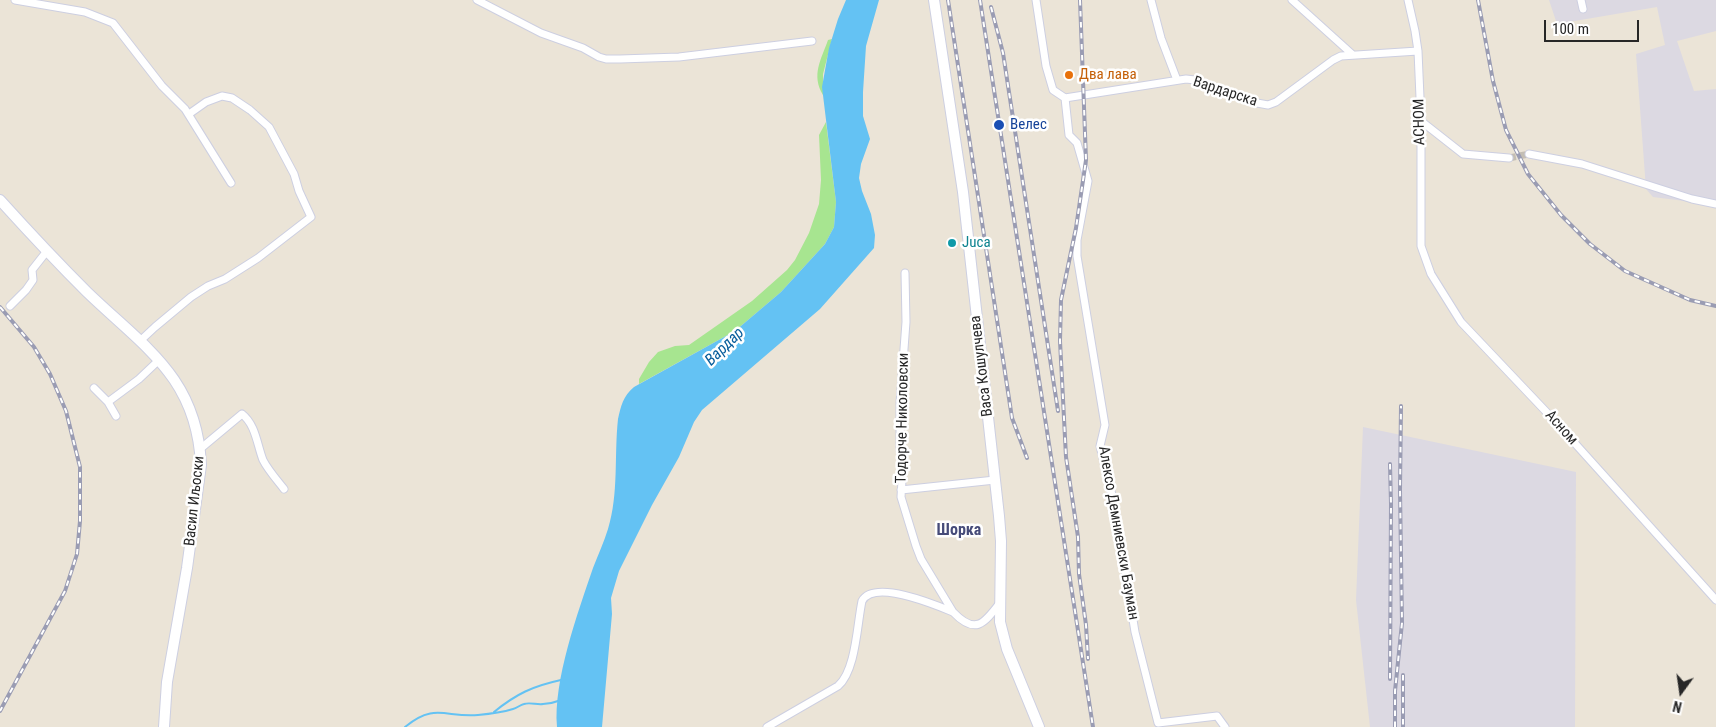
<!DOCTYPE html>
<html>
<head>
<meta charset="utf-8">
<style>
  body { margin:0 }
  #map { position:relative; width:1716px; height:727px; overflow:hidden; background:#ebe4d7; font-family:"Roboto Condensed",sans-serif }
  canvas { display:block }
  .north { position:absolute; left:1656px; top:667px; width:50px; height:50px; -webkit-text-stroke:4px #fff; paint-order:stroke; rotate:194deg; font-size:14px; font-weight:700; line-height:20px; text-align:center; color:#272727 }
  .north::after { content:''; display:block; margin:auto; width:18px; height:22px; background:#272727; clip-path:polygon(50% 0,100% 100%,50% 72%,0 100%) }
  .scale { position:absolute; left:1544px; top:20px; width:95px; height:22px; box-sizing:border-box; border:2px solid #272727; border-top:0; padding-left:6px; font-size:15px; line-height:18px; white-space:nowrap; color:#272727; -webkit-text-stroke:4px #fff; paint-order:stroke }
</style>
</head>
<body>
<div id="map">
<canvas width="1716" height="727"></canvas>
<div class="north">N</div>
<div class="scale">100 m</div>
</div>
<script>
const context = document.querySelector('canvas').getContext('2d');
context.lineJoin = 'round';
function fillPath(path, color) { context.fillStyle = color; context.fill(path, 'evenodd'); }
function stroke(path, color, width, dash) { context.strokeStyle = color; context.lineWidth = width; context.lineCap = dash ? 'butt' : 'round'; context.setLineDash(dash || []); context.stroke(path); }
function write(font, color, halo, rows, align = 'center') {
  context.font = font + ' "Roboto Condensed",sans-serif'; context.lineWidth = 5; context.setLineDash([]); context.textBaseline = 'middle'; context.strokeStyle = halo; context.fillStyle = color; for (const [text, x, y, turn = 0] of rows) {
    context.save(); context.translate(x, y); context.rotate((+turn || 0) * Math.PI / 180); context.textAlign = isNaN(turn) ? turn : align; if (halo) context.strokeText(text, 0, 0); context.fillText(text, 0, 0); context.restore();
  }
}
fillPath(new Path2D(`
  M1549,0h167v31l-39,10 17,50 22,-2v116l-63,-8 -7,-8 -10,-135 29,-9 -8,-38 -100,17z
  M1363,427l213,45 -1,255h-205l-14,-127z`), '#dcd9e2');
fillPath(new Path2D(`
  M832,39l-9,35v21c-12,-20 -2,-35 5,-55z
  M826,122l10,80 -2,25 -9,17 -44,48 -46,39 -96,53v-5l10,-17 9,-10 17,-6 14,-1 63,-44 35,-31 8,-10 14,-27 10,-29 2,-24 -2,-45z`), '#a7e590');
fillPath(new Path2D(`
  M846,0h33l-13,46 -3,46v24l7,23 -9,25 -2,14 3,13 9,23 4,21 -1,13 -54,61 -118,101 -8,12 -15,35 -27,48 -33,66 -8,27 1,16 -10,113h-45c-4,-46 21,-115 36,-159 5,-13 11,-26 15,-39 11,-36 6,-73 10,-110 3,-13 5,-23 16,-32l101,-56 46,-39 44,-48 9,-17 2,-25 -14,-115 7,-39 9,-29z`), '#64c2f3');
stroke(new Path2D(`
  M494,712c22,-18 39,-26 67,-32
  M405,727c30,-25 41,-9 73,-12 11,-1 25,-3 35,-6 4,-1 7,-4 11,-5 6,-2 13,1 19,0 5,0 10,-1 15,-3`), '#64c2f3', 2);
stroke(new Path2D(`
  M1509,158l20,-4`), '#c4beb4', 7, [7, 3.5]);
const minor = new Path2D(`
  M15,0l70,12 28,11 49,63 23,23 46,74
  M477,0l64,33 42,15 16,9 7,2h14l59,-2 133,-16
  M1036,0l10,66 7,24 12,8 121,-19 9,1 62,23 11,2 8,-3 57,-42 8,-4 77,-5
  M1151,0l10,38 16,42
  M1292,0l61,55
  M1408,0l7,31 3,20 3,70v125l10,28 30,48 92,97 163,181
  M1581,0l2,9
  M1065,98l4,37 8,8 11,38 -11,59v16l28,169 -5,21 14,57 21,129 23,91 59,-7 8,11
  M1421,121l42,33 46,4
  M1529,154l53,10 110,35 24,5
  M905,273l1,49 -6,81v43l2,34 -1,17 15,49 5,13 32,53c22,23 31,12 46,-8
  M10,306l16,-16 7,-10 -1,-10 15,-19
  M140,341l15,-14 36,-30 17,-11 17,-7 33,-21 53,-41 -12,-26 -5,-17 -25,-47 -19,-17 -18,-12 -10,-2 -16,6 -17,12
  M94,388l14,14 31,-23 20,-19
  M108,402l8,14
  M200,449l42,-35c14,11 15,31 21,46 5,10 14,20 21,29
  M901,490l94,-10
  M767,727l71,-41c18,-15 19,-62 24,-85 12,-22 74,4 91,11`);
const secondary = new Path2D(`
  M934,0l29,192 36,324 2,25 -1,81 7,27 32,78
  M0,200c28,31 57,62 87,92 57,55 110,85 114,173l-14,103 -20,114 -3,45`);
stroke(minor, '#cdcfe1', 9);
stroke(secondary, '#cdcfe1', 12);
stroke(minor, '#fff', 7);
stroke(secondary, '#fff', 10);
const rail = new Path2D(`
  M948,0l64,418 15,40
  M980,0l113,727
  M1080,0l6,160 -10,68 -15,72 -1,41 6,116 12,80 1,37 7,51 2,34
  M1478,0l15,81 13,49 22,44 33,41 29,29 35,27 65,29 26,6
  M991,7l12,46 55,358
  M0,307l34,40 16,27 16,37 14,56v54l-3,33 -12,37 -65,120
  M1390,464l1,40 -1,175
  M1403,675v52
  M1395,727v-36l7,-68 -2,-133 1,-84`);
stroke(rail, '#9a9cb3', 4);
stroke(rail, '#fff', 2, [5.5]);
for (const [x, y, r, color] of [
  [1069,75,5,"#e8710a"],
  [999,125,6,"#1a4fb4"],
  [952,243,5,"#0f9aa8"]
]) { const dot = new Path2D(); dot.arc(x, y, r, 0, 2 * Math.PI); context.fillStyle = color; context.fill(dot); stroke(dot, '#fff', 2); }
write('15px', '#c56008', '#fff', [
  ["Два лава",1079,75]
], 'left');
write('15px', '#272727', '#fff', [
  ["Вардарска",1225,92,18],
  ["АСНОМ",1420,122,-91],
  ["Васа Кошулчева",982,366,-97],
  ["Тодорче Николовски",903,418,-89],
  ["Асном",1561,428,48],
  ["Васил Иљоски",195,501,-84],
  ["Алексо Демниевски Бауман",1118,533,80]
]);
write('15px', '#164399', '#fff', [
  ["Велес",1010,125]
], 'left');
write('15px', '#0d838f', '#fff', [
  ["Juca",962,243]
], 'left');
write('italic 16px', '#075d9b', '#fff', [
  ["Вардар",725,347,-44]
]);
write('bold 16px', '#464b79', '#fff', [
  ["Шорка",959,531]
]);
</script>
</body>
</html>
